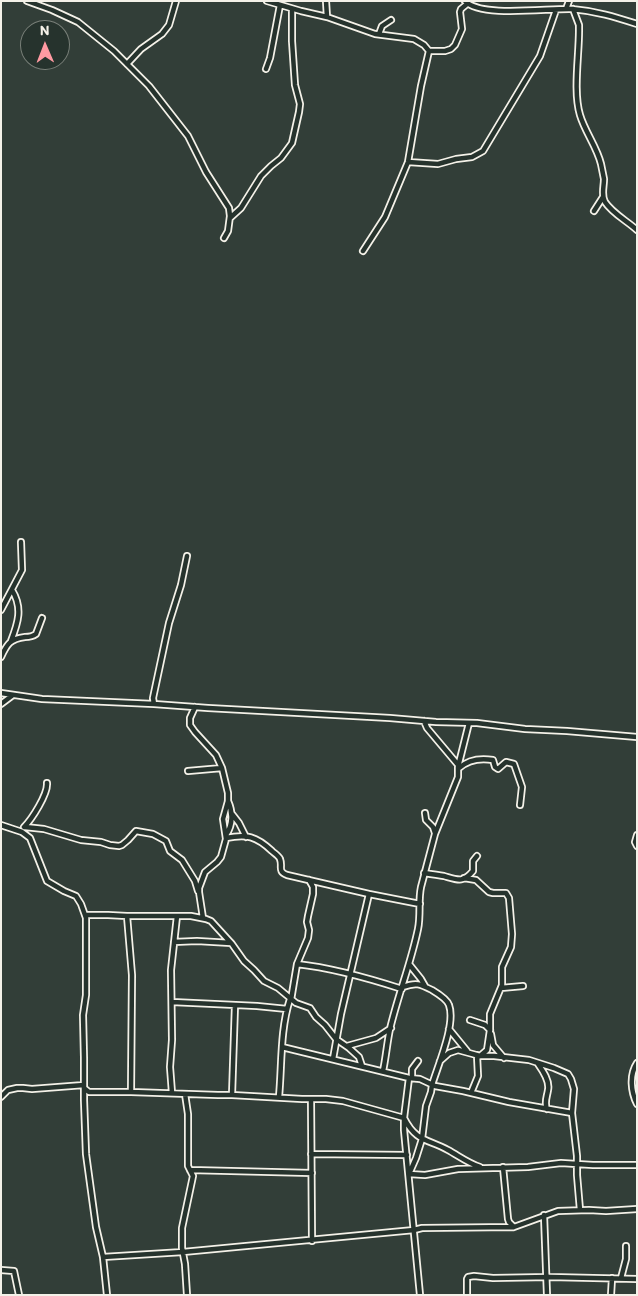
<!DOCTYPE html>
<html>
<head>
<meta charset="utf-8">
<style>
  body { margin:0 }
  #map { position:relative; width:638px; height:1296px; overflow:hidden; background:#323e38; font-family:Itim,sans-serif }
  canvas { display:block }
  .frame { position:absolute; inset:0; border:2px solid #f4f1e8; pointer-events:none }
  .north { position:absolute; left:20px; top:20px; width:50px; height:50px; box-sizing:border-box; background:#26332d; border:1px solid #787f78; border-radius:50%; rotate:359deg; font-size:14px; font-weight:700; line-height:20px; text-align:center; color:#f4f1e8 }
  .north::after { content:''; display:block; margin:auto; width:18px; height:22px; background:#ff9aa2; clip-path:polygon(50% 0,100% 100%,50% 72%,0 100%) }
</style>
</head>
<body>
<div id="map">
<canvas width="638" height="1296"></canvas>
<div class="frame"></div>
<div class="north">N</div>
</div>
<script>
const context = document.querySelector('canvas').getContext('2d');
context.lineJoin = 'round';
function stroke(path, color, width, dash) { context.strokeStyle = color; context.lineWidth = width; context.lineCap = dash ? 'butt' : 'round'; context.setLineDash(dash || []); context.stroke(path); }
const minor = new Path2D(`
  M27,1l25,9 26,12 36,29 35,35 39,50 18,36 23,36 1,8 -2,15 -4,7
  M267,1l34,10 26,6 48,17 39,5 10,6 5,6 -8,35 -13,76 -23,55 -22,34
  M326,1l1,16
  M465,1c16,17 83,7 107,8 24,2 43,8 65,15
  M566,9l3,-8
  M573,9l6,16v6c0,25 -6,61 1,84 5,17 17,32 21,49 1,5 2,10 3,15 0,8 -3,16 1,23 7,11 22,19 32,28
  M379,34l3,-8 9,-6
  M429,51h16l6,-2 4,-4 7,-16 -2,-17 1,-3 6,-5
  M127,64l14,-15 21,-15 7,-9 7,-24
  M266,69l4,-11 10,-53
  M408,162l30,2 18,-5 16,-2 11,-6 57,-95 16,-46
  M594,211l9,-14
  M230,218l11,-10 20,-32 10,-10 10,-8 11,-15 7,-31 1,-8 -5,-19 -3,-44v-32
  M1,610l21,-40 -1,-28
  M11,641c7,-18 12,-33 1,-51
  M1,657c6,-13 9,-18 24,-20 4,0 7,0 11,-3l6,-16
  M1,693l41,6 112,5 54,4 182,10 46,4 41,1 48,6 42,2 70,6
  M1,704l12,-9
  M154,704l-1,-6 16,-75 12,-38 6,-29
  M195,707l-5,11v7l5,7 21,23 6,13 6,25v8l-5,18 3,20 -5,18 -4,5 -12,10 -6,16v4l4,26
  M424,721l3,7 32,38
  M459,768c9,-8 22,-10 34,-8l2,7 3,2 8,-7 8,2 8,23 -2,18
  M188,771l34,-3
  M425,813l1,7 7,7 2,6
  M232,814l7,9 7,14
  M1,825l21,7 8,6 17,43 17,10 12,5 5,8 5,14v77l-3,20 1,43v42l2,54 10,73 7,30 4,38
  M24,827c8,-8 24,-33 23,-44
  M25,827l19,2 37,11 20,2 9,3 9,1 3,-1 6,-5 8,-9 17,3 13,7 4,10 12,9 13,21 3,10
  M226,835c7,-10 7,-23 2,-34
  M637,835l-2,7 2,4
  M226,838c21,-4 30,-2 46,13 2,2 7,5 8,8 3,8 -3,12 7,16l82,19 51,10
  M424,873c7,1 14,2 20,3 14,4 19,7 29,-5v-10l4,-5
  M464,878l12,2 13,12 4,1h13l3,5 3,36 -1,13 -9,20v18l-12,29v16l-3,20 -7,6
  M85,915h23l19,1h64l15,3 5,2 21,23 12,17 10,9 10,11 14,7 18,15 14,5 6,9 9,8 11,14 13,9 10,9 3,9
  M127,916l5,59 -1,117
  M174,942l23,-1 34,2
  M297,964c36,4 71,14 105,25
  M409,964l12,15 4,7
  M403,987c13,-5 17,-3 29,3 5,3 15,9 17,15 7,19 -11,60 -17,80l-1,7 -5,14 -4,33 -6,19 -7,16 16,1 33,-6 70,-2 33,-4 32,2h44
  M501,988l22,-2
  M291,1000l6,-36 11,-26 1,-8 -2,-8 1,-6 5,-22v-7l-4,-7
  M172,1002l85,4 30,3
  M470,1020l15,5 5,5
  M449,1029l18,22
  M491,1034l2,11 11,13
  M347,1046l29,-8 15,-10
  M282,1047l127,31 11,1 15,7 28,5 46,11 63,11
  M333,1059l8,-45 28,-120
  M440,1061l9,-8 9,-3 22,6h14l35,4 25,8 14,6 3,5 3,10 -2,24 5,43v19l3,35
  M637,1063c-8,12 -6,29 0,41
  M538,1064c5,7 12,17 10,26 -1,7 -4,12 -1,19
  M383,1071c3,-14 4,-28 7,-42 8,-34 21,-66 28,-100 3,-15 0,-28 3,-42l14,-53 23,-57v-10l11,-44
  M409,1078l-5,40v12l16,165
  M412,1078v-9l6,-8
  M84,1088l5,4h42l87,3h14l70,4h24l17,2 61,17c12,24 24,21 44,32 11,6 20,13 32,17
  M172,1093l-2,-26 2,-27 -1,-70 6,-54
  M471,1093l7,-17 -1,-21
  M185,1094l3,20v52l5,10 -11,52v20l3,16 2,31
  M232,1095l3,-90
  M1,1097l7,-7 9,-2h6l9,1 52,-4
  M279,1097c3,-33 1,-67 11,-98
  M311,1099l1,142
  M311,1154l96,1
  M503,1167l5,52 1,3 5,5
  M190,1170l122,3
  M544,1215l3,80
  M103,1257l80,-5 231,-22 8,-2 92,-1 44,-16 31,-1 17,1 31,-2
  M1,1270l13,1 5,24
  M621,1278l5,-19v-13
  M467,1295v-16l1,-2 6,-1 19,2 57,-1 87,2
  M611,1295l1,-17`);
stroke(minor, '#f4f1e8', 8);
stroke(minor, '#26332d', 4.5);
</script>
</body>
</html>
